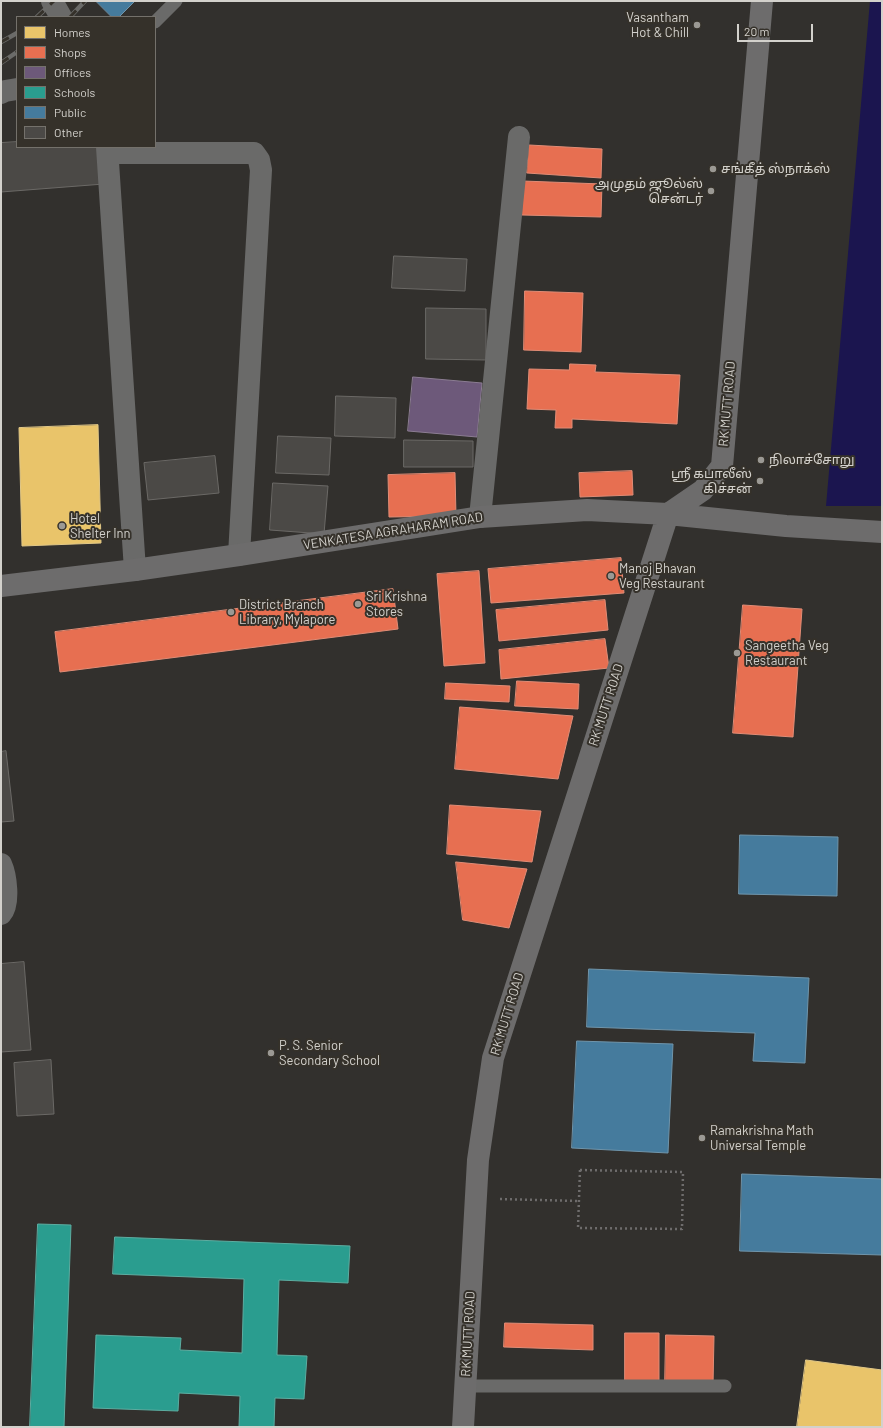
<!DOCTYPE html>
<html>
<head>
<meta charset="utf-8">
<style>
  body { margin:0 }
  #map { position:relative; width:883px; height:1428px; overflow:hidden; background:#32302d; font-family:Barlow,sans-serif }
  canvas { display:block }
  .frame { position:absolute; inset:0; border:2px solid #d3d1cc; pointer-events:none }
  .legend { position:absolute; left:16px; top:16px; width:140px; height:132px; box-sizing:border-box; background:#35312a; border:1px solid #74716b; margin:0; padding:5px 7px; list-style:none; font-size:12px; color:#d3d1cc }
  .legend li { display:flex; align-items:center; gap:8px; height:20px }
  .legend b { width:20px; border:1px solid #74716b }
  .scale { position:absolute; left:737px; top:24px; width:76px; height:18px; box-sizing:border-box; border:2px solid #d3d1cc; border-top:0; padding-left:5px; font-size:12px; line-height:14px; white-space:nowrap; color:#d3d1cc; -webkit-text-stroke:3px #35312a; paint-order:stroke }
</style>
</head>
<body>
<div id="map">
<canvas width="883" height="1428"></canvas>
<div class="frame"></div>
<ul class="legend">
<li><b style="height:11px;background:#e9c46a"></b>Homes</li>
<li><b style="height:11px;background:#e76f51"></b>Shops</li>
<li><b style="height:11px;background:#6d597a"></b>Offices</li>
<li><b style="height:11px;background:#2a9d8f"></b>Schools</li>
<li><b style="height:11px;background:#457b9d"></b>Public</li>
<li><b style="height:11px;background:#4b4946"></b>Other</li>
</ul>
<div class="scale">20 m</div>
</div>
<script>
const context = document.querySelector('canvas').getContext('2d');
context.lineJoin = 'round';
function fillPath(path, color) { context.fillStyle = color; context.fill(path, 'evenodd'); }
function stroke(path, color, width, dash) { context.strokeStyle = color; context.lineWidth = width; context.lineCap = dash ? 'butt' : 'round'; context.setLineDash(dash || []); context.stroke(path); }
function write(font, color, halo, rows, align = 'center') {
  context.font = font + ' Barlow,"Noto Sans Tamil",sans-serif'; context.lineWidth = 4; context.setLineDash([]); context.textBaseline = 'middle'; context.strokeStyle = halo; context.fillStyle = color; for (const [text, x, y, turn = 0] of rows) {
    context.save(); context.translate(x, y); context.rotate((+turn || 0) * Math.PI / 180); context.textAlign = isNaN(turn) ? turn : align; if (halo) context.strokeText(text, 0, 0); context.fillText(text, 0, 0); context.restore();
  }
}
fillPath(new Path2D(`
  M870,1h12v505h-56z`), '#1b154f');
const homes = new Path2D(`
  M98,425l3,118 -79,3 -3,-118z
  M806,1360l76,10v57h-85z`);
fillPath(homes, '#e9c46a');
stroke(homes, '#e2c887', 1);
const shops = new Path2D(`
  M529,145l73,4 -1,29 -74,-5z
  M523,181l79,3 -1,33 -79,-2z
  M525,291l58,2 -2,59 -57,-2z
  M570,364l26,1 -1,7 85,3 -3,49 -105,-5v9h-17l1,-18 -29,-1 2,-40 40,1z
  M632,471l1,24 -53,2 -1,-24z
  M455,473l1,43 -67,1 -1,-42z
  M621,558l3,35 -133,10 -3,-34z
  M479,571l6,92 -41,3 -7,-92z
  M393,589l5,40 -338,43 -5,-40z
  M605,600l3,30 -109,11 -3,-31z
  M743,605l59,4 -9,128 -60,-4z
  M605,639l4,29 -108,11 -2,-29z
  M517,681l62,3 -1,25 -63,-3z
  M446,683l64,3 -1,16 -64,-3z
  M460,707l113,9 -15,63 -103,-10z
  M450,805l91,6 -9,51 -85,-8z
  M456,862l71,7 -18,59 -46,-8z
  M505,1323l88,2v25l-89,-3z
  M625,1333h34v50h-34z
  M666,1335l48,1 -1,49h-48z`);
fillPath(shops, '#e76f51');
stroke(shops, '#e18c76', 1);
const offices = new Path2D(`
  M413,377l69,6 -5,54 -69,-6z`);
fillPath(offices, '#6d597a');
stroke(offices, '#8c7d93', 1);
const schools = new Path2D(`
  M38,1224l33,1 -7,202h-34z
  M115,1237l235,9 -2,37 -69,-3 -2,75 30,1 -3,43 -29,-1 -1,29h-35l1,-31 -61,-3 -1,18 -85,-3 3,-73 85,3 -1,12 62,3 2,-74 -131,-5z`);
fillPath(schools, '#2a9d8f');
stroke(schools, '#5dada1', 1);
const public = new Path2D(`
  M96,1h39l-16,16h-7z
  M740,835l98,2 -1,59 -98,-2z
  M589,969l220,9 -4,85 -52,-2 2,-28 -168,-6z
  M577,1041l96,3 -5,109 -96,-5z
  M742,1174l140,5v76l-142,-4z`);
fillPath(public, '#457b9d');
stroke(public, '#7095ab', 1);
const building = new Path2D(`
  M17,142v5h84l3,37 -103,8v-49z
  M394,256l73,3 -2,32 -73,-3z
  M426,308l60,1v51l-60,-1z
  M336,396l60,2 -1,40 -60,-2z
  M278,436l53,2 -2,37 -53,-2z
  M404,440l69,1v26h-69z
  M215,456l4,37 -71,7 -4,-37z
  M273,483l55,3 -4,48 -54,-4z
  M6,751l8,70 -13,1v-70z
  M24,962l7,88 -30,2v-88z
  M51,1060l3,54 -37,2 -3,-53z`);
fillPath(building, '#4b4946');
stroke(building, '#6b6966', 1);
stroke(new Path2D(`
  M580,1170l103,2 -1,57 -104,-1z
  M500,1199l79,2`), '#6e6c6c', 2.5, [2, 3]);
stroke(new Path2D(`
  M155,22l21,-21
  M465,1386h260`), '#6a6a69', 13);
stroke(new Path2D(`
  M52,1l9,16
  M1,93l4,-2 12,-2
  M107,147l28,423
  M109,153h145l5,7 2,10 -22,385
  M480,517l39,-380
  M1,864c5,11 9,40 0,50`), '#6a6a69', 22);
stroke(new Path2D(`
  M1,586l134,-16 104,-15 241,-38 107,-7 81,4 118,12 96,6
  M463,1427l15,-267 15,-102 175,-544 35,-24 19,-24 40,-465`), '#6d6c6c', 22);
const rail = new Path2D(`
  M37,17l17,-16
  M70,17l15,-16
  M1,42l16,-9
  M1,63l16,-11`);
stroke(rail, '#6b6b69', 4.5);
stroke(rail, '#35312a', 3, [9]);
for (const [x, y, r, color] of [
  [697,25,4,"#9b9994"],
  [713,169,4,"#9b9994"],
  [711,191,4,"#9b9994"],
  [761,460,4,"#9b9994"],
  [760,481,4,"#9b9994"],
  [62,526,4,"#9b9994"],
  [611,576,4,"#9b9994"],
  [358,604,4,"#9b9994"],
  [231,612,4,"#9b9994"],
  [737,653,4,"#9b9994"],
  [271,1053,4,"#9b9994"],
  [702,1138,4,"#9b9994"]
]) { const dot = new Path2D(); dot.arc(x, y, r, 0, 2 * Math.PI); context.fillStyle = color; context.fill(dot); stroke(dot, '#35312a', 1.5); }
write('13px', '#d3d1cc', '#35312a', [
  ["Vasantham",689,18,"right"],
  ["Hot & Chill",689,33,"right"],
  ["சங்கீத் ஸ்நாக்ஸ்",721,169],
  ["அமுதம் ஜூல்ஸ்",703,184,"right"],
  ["சென்டர்",703,199,"right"],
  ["நிலாச்சோறு",769,460],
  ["ஶ்ரீ கபாலீஸ்",752,474,"right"],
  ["கிச்சன்",752,489,"right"],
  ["Hotel",70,519],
  ["Shelter Inn",70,534],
  ["Manoj Bhavan",619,569],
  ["Veg Restaurant",619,584],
  ["Sri Krishna",366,597],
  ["Stores",366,612],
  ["District Branch",239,605],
  ["Library, Mylapore",239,620],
  ["Sangeetha Veg",745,646],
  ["Restaurant",745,661],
  ["P. S. Senior",279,1046],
  ["Secondary School",279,1061],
  ["Ramakrishna Math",710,1131],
  ["Universal Temple",710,1146]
], 'left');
write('13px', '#d3d1cc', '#35312a', [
  ["RK MUTT ROAD",727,404,-85],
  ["VENKATESA AGRAHARAM ROAD",393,531,-9],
  ["RK MUTT ROAD",606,705,-72],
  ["RK MUTT ROAD",507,1014,-73],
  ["RK MUTT ROAD",468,1334,-87]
]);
</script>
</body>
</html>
